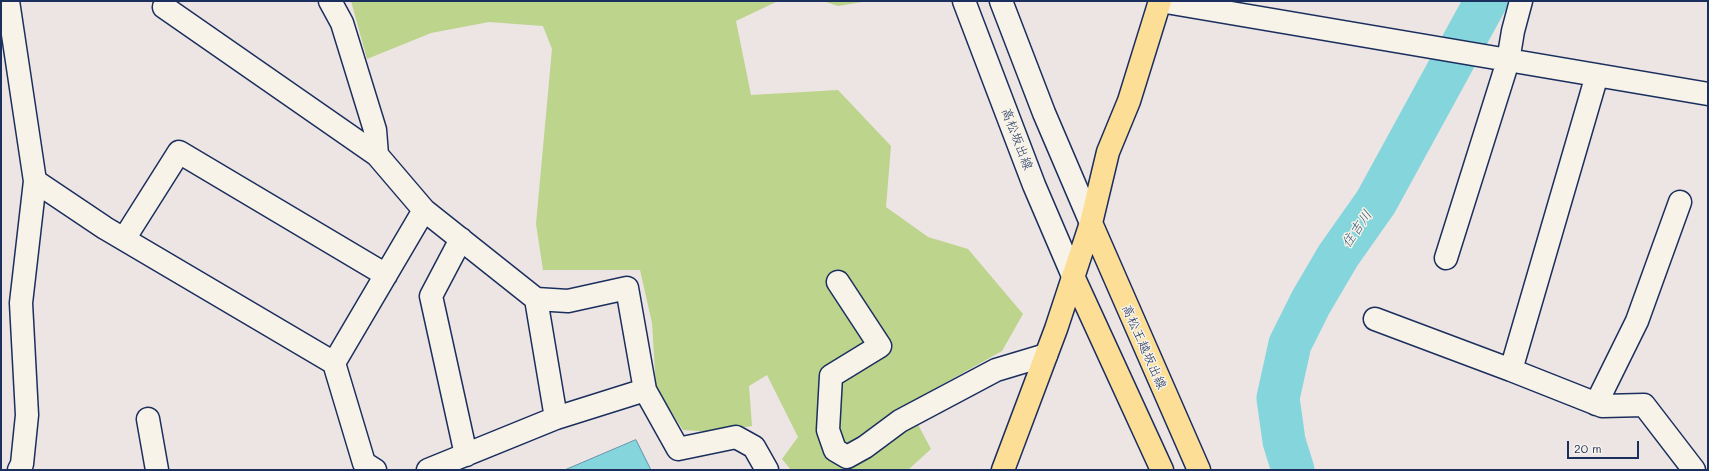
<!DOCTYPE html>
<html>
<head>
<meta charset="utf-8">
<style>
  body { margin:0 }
  #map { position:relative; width:1709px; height:471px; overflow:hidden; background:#ede4e4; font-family:Mali,sans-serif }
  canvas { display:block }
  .frame { position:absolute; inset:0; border:2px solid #1b2f5e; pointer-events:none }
  .scale { position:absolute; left:1567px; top:441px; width:72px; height:18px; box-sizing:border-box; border:2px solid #1b2f5e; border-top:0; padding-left:5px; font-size:12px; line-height:14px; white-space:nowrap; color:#1b2f5e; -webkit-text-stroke:3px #f7f3e8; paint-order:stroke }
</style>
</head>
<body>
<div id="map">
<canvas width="1709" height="471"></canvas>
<div class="frame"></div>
<div class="scale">20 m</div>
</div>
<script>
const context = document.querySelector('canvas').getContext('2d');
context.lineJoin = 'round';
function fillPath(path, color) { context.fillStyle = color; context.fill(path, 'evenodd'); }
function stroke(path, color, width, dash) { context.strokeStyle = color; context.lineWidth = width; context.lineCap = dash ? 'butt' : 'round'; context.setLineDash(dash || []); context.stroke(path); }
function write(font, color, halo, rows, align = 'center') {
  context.font = font + ' Mali,"Klee One",sans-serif'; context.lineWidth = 3; context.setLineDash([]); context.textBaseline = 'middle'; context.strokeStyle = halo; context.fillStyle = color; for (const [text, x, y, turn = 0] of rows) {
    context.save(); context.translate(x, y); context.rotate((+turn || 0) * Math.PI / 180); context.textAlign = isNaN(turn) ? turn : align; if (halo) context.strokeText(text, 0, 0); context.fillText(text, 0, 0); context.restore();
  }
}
fillPath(new Path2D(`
  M351,1h427l-42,20 15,74 87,-5 53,56 -5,61 42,30 40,12 55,65 -21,37 -95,53 24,45 -23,21h-117l-9,-11 16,-22 -31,-62 -18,11 3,40 -37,6 -32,-2 -27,-42 -4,-65 -12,-53h-97l-7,-46 16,-175 -9,-23 -54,-4 -58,11 -64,26z
  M823,1h45l-30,5z`), '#bcd48b');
const water = new Path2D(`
  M636,440l15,30h-86z`);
fillPath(water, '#85d6dc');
stroke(water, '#5b93aa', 1);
stroke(new Path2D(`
  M1293,470l-9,-29 -6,-43 12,-54 21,-42 27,-46 38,-54 110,-201`), '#85d6dc', 43);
const street = new Path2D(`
  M8,1l27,180 -14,122 6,112 -5,49 -3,6
  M1160,1l548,93
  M164,7l213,148
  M1597,75l-86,295 91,36 42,-1 50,65
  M35,181l70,47 229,135 90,-153 -47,-55 -2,-25 -33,-107 -12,-22
  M424,210l112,89 20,119 -128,52
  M124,239l55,-87 207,123
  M461,239l-30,57 35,159
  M1446,258l62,-197 5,-30 8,-30
  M838,282l42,64 -49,30 -3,54 7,20 12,7 18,-10 35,-26 96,-51 50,-15
  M536,299l32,2 59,-13 18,102 -89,28
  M1375,319l136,51
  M334,363l30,100 11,7
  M645,390l33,59 58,-12 18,10 13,23
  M1596,404l41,-83 43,-119
  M148,419l9,51`);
const secondary = new Path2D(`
  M964,1l70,184 39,91
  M1001,1l43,112 47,110`);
const primary = new Path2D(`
  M1091,223l108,247
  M1073,276l89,194
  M1003,470l53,-141 35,-106 17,-71 21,-51 31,-100`);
stroke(street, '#1b2f5e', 25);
stroke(secondary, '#1b2f5e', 25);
stroke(primary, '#1b2f5e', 25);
stroke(street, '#f7f3e8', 22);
stroke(secondary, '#f7f3e8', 22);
stroke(primary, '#fdde96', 22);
write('13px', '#1b2f5e', '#f7f3e8', [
  ["高松坂出線",1017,139,69],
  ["高松王越坂出線",1144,347,66]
]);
write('italic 14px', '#36597e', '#f7f3e8', [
  ["住吉川",1357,229,-55]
]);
</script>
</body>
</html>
